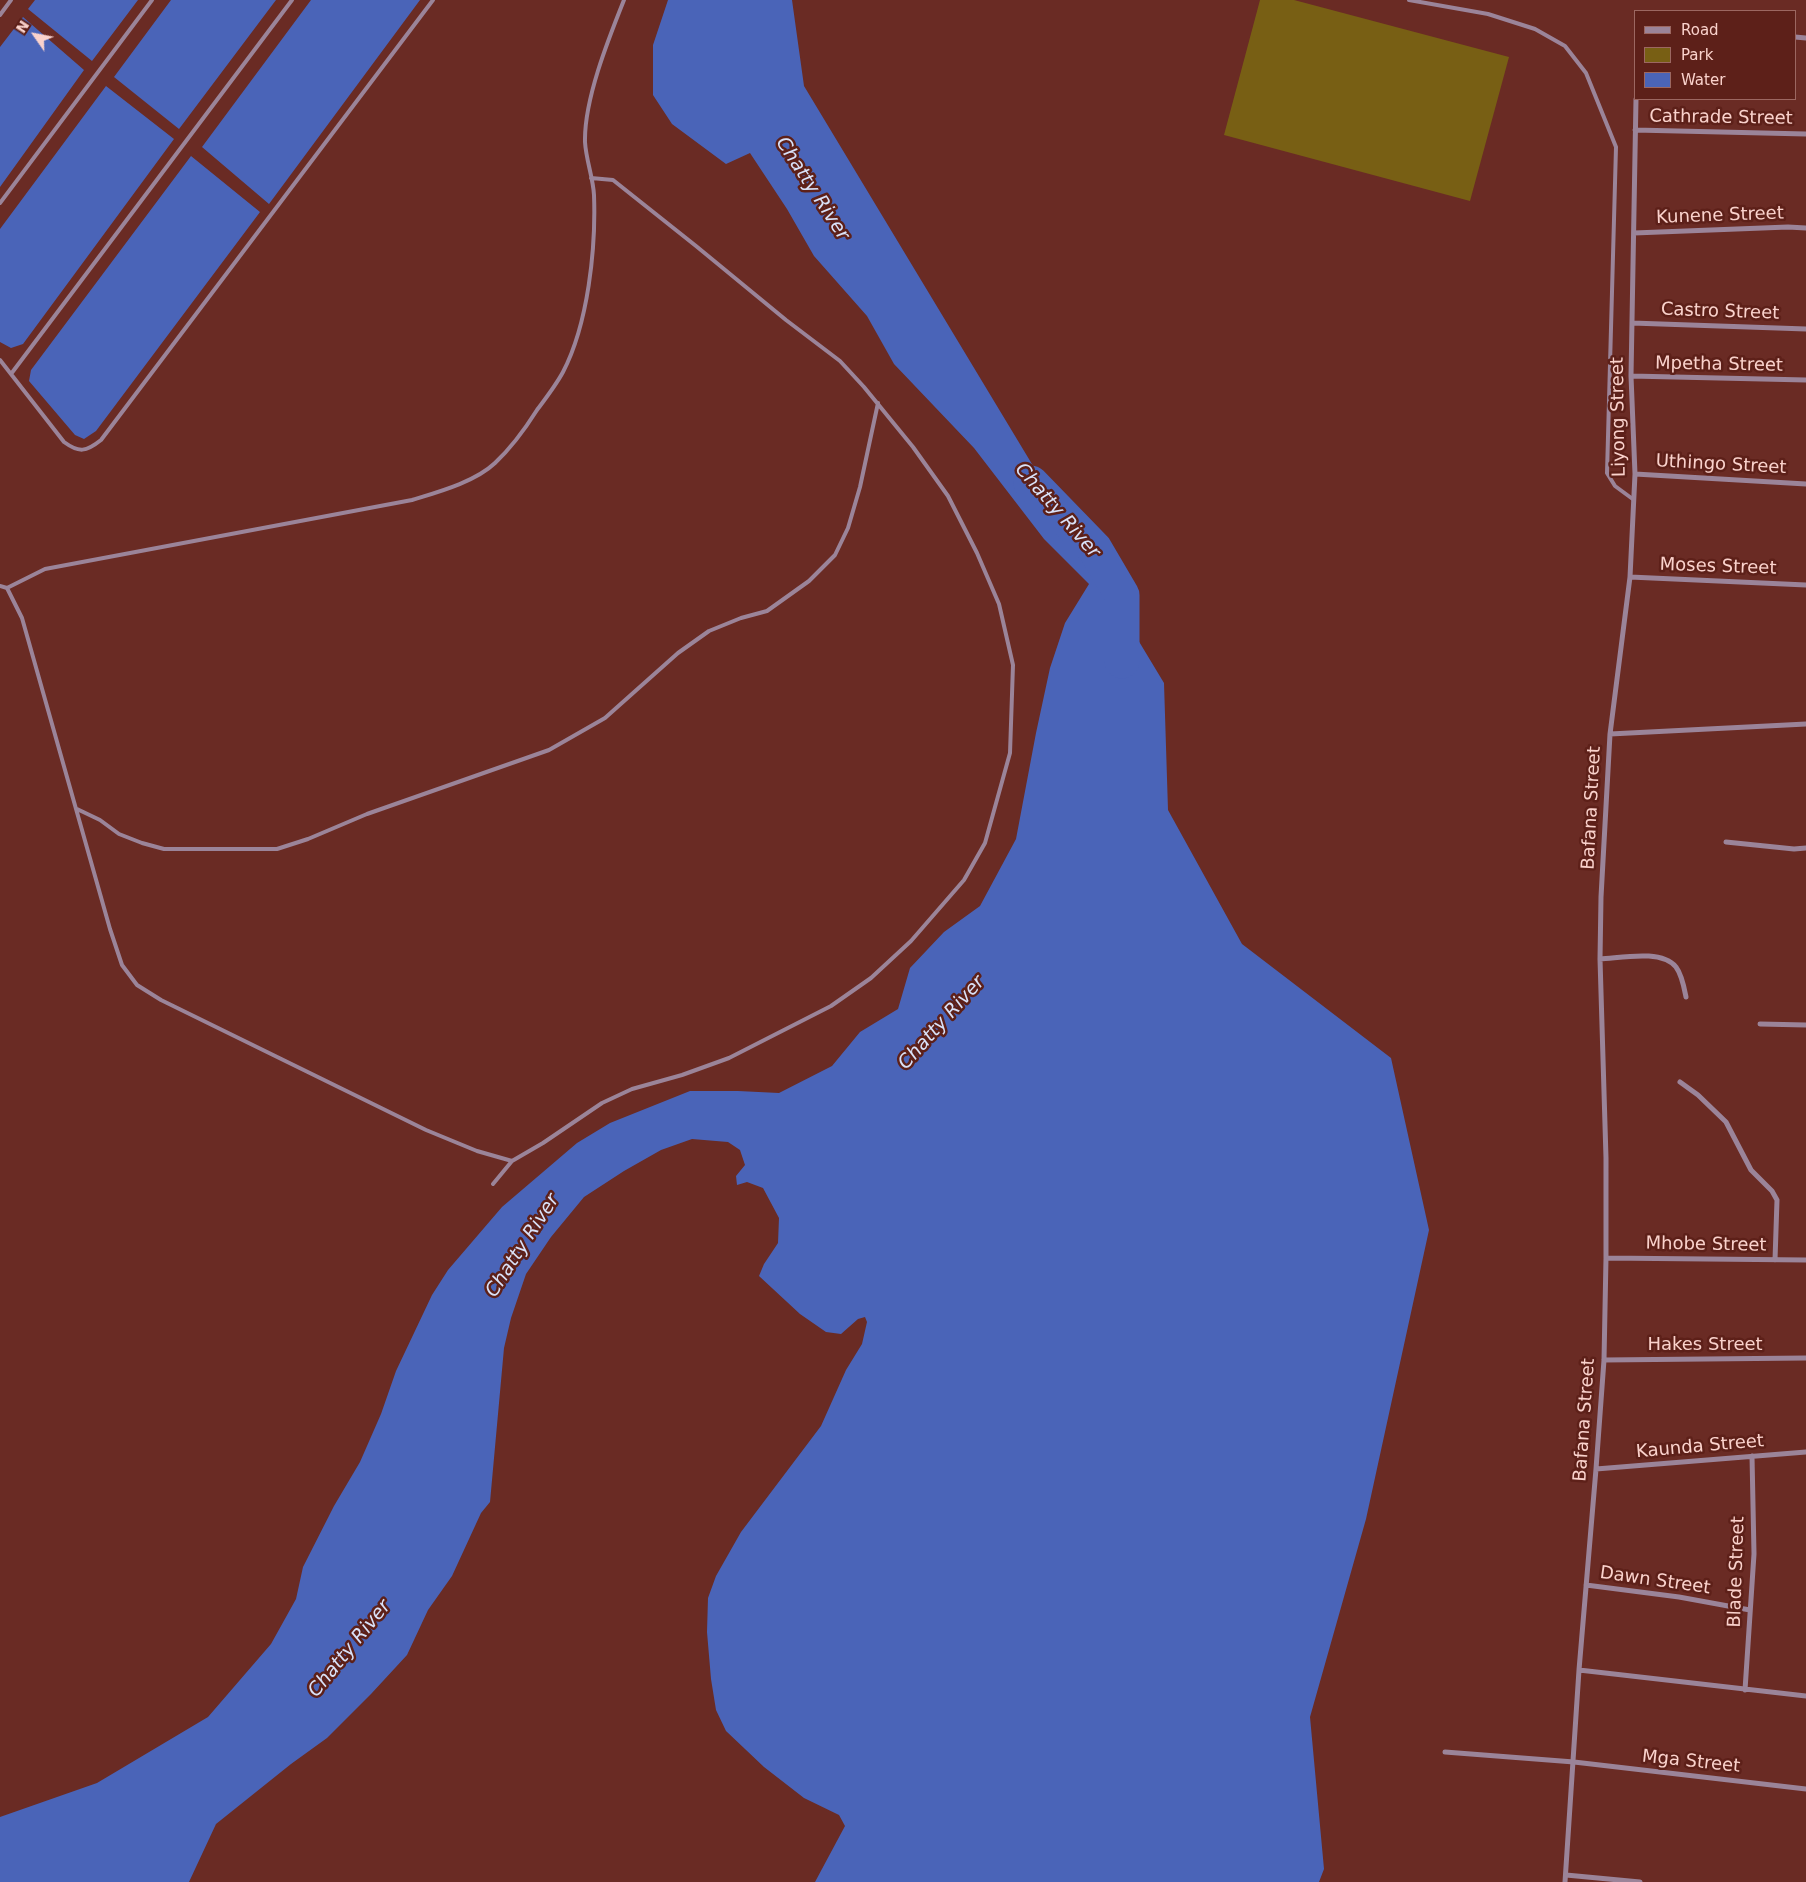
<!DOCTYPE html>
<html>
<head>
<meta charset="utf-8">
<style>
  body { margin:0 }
  #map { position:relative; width:1806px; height:1882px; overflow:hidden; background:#6a2b24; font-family:"DejaVu Sans",sans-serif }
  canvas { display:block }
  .legend { position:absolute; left:1634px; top:10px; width:162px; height:90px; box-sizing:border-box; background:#5d2019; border:1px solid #9c6761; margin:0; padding:6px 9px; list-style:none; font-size:15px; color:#fad2cc }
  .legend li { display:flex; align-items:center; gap:10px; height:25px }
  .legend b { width:25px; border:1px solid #9c6761 }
  .north { position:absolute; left:10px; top:10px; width:50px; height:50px; -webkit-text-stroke:4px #5d2019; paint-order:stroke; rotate:303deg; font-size:14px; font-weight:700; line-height:20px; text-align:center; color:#fad2cc }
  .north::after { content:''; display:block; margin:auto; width:18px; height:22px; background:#fad2cc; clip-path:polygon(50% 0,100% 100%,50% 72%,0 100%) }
</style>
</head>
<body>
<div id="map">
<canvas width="1806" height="1882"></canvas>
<ul class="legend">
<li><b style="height:6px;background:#9b8499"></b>Road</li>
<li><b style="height:14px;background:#785f14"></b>Park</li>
<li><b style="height:14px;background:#4a64b8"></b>Water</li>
</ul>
<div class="north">N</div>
</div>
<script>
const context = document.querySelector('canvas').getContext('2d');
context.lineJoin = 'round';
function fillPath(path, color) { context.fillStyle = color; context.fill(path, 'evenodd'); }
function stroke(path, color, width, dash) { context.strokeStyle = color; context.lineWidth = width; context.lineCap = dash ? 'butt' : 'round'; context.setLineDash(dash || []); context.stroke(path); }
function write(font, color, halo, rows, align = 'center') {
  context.font = font + ' "DejaVu Sans",sans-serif'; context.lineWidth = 5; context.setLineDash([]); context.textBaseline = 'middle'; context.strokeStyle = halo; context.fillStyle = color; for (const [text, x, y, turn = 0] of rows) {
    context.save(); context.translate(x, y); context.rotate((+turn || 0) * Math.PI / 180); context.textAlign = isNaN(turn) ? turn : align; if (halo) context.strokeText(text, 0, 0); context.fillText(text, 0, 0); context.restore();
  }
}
fillPath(new Path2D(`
  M1260,0h34l215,57 -39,144 -246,-66z`), '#785f14');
fillPath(new Path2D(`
  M35,0h103l-46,61 -64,-52z
  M171,0h105l-97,129 -65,-52z
  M311,0h109l-151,204 -67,-57z
  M668,0h124l12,86 360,597 4,127 74,134 149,114 38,172 -63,289 -56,198 14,152 -5,13h-504l30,-56 -6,-11 -35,-17 -40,-31 -38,-36 -10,-21 -5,-31 -4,-47 1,-34 8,-22 25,-44 80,-106 25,-56 16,-26 5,-22 -2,-5 -7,2 -17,15 -15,-2 -26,-18 -41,-38 5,-12 14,-21 1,-25 -16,-30 -16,-6 -10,3 -1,-9 9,-11 -5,-15 -12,-8 -36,-3 -31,11 -37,21 -40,26 -33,40 -25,37 -15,44 -7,30 -14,154 -9,11 -29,63 -24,34 -21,45 -36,39 -44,44 -36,26 -75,60 -27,58h-189v-65l97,-34 111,-66 63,-73 25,-45 7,-32 31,-61 26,-44 21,-48 15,-43 36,-76 16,-25 54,-63 75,-64 33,-20 80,-32h48l41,2 53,-27 28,-34 38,-23 12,-41 34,-36 36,-26 36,-67 20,-106 14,-65 15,-45 24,-39 -45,-45 -70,-91 -80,-84 -27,-48 -53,-60 -27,-47 -37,-56 -24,11 -54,-40 -19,-29v-50z
  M23,17l61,53 -84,117v-140z
  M106,86l68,53 -151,205 -12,4 -11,-6v-113z
  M191,156l69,56 -164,219 -12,8 -9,-4 -46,-54 2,-11z`), '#4a64b8');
stroke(new Path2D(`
  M1031,483l64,66 27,46v66`), '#4a64b8', 35);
stroke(new Path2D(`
  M1409,0l79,14 47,15 30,17 21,27 30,74 -9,326 8,13 19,14
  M0,15l11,-15
  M0,203l152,-203
  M0,360l64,82c15,11 22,10 37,-2l332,-440
  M11,374l281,-374
  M0,586l7,2 15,30 88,311 12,36 15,20 24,15 265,130 51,21 35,10
  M7,588l38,-19 367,-69c26,-8 63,-18 83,-37 16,-15 30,-34 42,-53 9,-12 19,-25 26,-38 25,-48 33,-123 31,-177 -1,-18 -8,-35 -9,-53 -1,-42 23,-102 39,-142
  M77,809l23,11 19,14 23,9 22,6h113l31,-10 59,-25 182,-64 56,-32 73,-65 31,-22 32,-13 26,-7 42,-30 26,-26 13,-27 12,-41 18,-84
  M493,1184l19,-23 31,-18 59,-40 30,-14 50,-14 47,-17 102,-52 40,-28 40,-37 53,-61 21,-37 25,-90 3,-88 -14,-61 -22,-51 -29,-57 -35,-49 -49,-60 -24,-26 -54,-41 -90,-74 -83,-66 -22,-2`), '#9b8499', 4);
stroke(new Path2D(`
  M1795,37l11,1
  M1635,130l171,4
  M1634,233l154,-6 18,1
  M1632,323l174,6
  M1631,376l175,4
  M1635,474l171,10
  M1630,577l176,8
  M1610,734l20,-157 5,-103 -4,-98 5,-277
  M1726,842l68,7 12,-1
  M1600,959c21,-1 61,-10 76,8 6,8 8,20 10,30
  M1760,1024l46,1
  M1680,1082l18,13 28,27 25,48 21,21 5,9 -2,60
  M1606,1258l200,2
  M1604,1360l202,-2
  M1596,1469l210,-17
  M1586,1585l93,12 71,13
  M1579,1670l227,26
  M1745,1690l9,-136 -2,-98
  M1445,1752l129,10 232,27
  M1566,1875l74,7
  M1565,1882l14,-212 17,-201 8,-109 2,-102v-100l-6,-199 1,-62 9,-163 196,-10`), '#9b8499', 5);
write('18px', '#fad2cc', '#5d2019', [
  ["Cathrade Street",1721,118,1],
  ["Kunene Street",1720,216,-2],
  ["Castro Street",1720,312,2],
  ["Mpetha Street",1719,365,1],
  ["Liyong Street",1619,417,-91],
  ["Uthingo Street",1721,465,3],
  ["Moses Street",1718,567,2],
  ["Bafana Street",1592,808,-87],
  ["Mhobe Street",1706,1245,1],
  ["Hakes Street",1705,1345],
  ["Bafana Street",1585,1420,-86],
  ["Kaunda Street",1700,1447,-5],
  ["Blade Street",1737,1572,-88],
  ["Dawn Street",1655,1581,8],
  ["Mga Street",1691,1762,6]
]);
write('italic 19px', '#d9e2f9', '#5d2019', [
  ["Chatty River",812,189,57],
  ["Chatty River",1057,511,49],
  ["Chatty River",942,1023,-48],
  ["Chatty River",523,1246,-57],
  ["Chatty River",350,1649,-51]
]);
</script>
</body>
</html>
